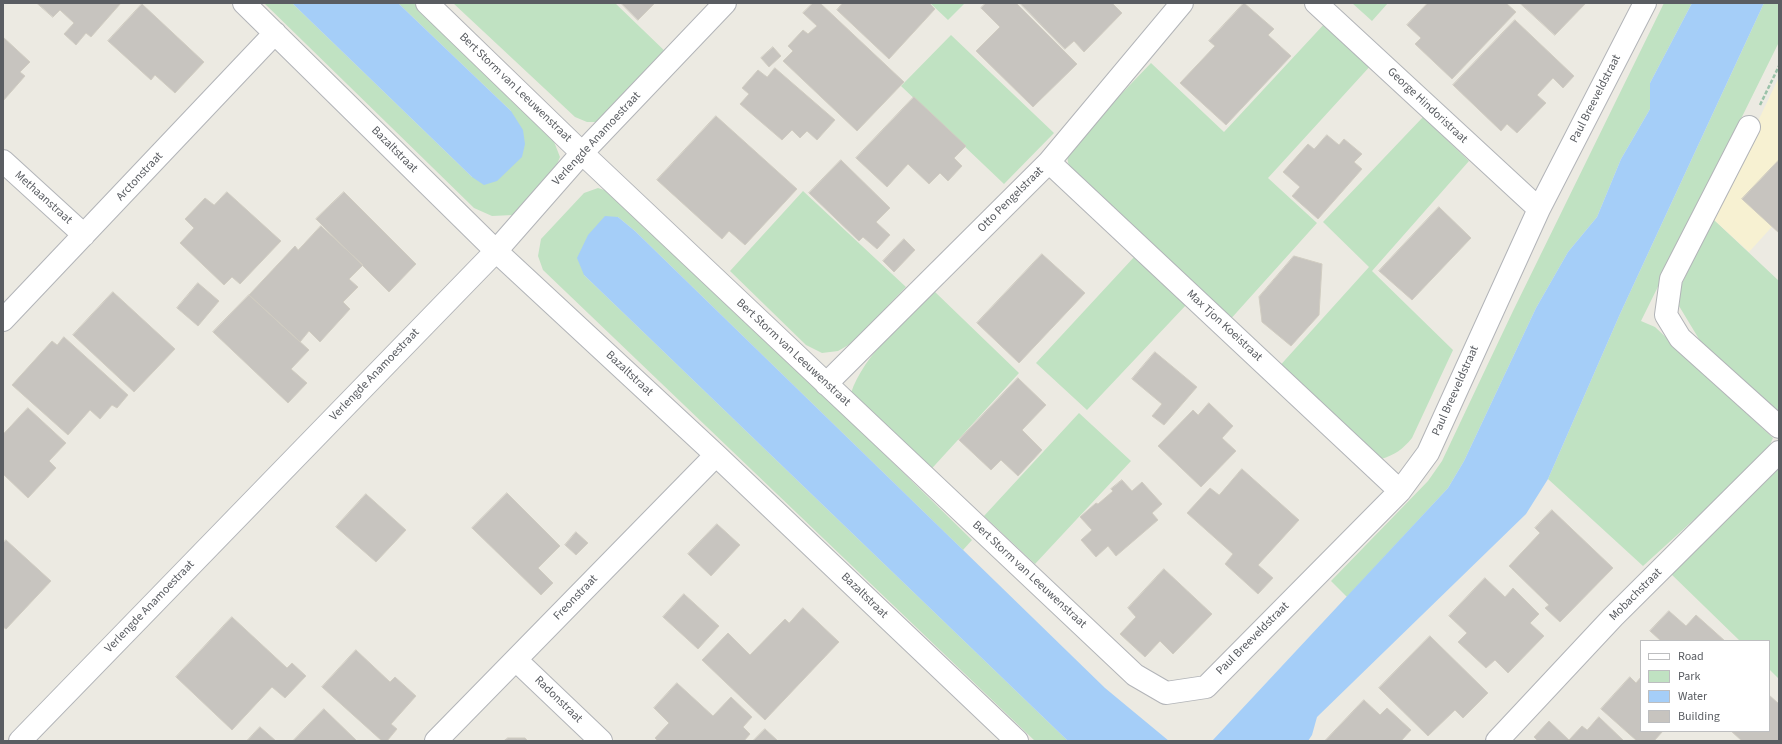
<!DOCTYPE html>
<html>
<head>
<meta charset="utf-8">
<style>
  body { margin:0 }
  #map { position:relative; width:1782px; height:744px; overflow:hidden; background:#eceae2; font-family:"Source Sans 3",sans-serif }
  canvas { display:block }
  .frame { position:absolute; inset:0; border:4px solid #5a5d62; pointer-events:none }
  .legend { position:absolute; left:1640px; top:640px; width:130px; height:92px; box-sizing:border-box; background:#fff; border:1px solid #bdbec0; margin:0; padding:5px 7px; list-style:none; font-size:12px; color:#5a5d62 }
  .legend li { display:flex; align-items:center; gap:8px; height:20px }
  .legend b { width:20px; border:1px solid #bdbec0 }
</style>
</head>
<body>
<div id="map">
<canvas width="1782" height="744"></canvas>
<div class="frame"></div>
<ul class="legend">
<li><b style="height:5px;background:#fff"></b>Road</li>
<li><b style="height:11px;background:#c0e2c2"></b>Park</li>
<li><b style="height:11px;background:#a5cef8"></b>Water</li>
<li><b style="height:11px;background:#c7c4bf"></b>Building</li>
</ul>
</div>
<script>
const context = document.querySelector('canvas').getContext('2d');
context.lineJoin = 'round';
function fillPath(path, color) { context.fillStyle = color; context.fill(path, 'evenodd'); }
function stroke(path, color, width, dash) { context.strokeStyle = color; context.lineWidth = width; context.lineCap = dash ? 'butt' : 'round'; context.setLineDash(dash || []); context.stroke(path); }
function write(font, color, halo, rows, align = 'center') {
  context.font = font + ' "Source Sans 3",sans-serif'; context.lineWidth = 3; context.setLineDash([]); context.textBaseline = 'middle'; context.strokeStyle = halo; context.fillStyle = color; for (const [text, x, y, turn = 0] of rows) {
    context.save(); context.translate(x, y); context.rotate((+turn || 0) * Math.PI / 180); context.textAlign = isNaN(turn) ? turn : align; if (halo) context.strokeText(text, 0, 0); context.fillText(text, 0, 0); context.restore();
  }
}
fillPath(new Path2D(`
  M264,3h28l180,174 39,-66 -113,-108h16l137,131 9,23 -5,12 -42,46 -21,1 -18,-8z
  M453,3h162l54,52 -67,67h-15l-12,-5z
  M930,3h35l-17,17z
  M1352,3h36l-16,18z
  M1664,3h28l-42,80v26l-29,50 -24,58 -29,35 -32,56 -72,153 -16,27 -101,109 -16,-16 97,-100 14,-20 71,-150z
  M1764,3h15v39l-138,279 14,6 118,111 -8,17 -122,111 -95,-87 72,-165z
  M1327,21l46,42 -105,115 49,45 -89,99 -156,-149c-7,-16 -6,-20 5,-33l74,-77 73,69z
  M951,35l103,98 -50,51 -103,-98z
  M1423,117l46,44 -97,110 81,79 -41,88c-9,11 -17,17 -31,21l-105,-89 93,-103 -46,-45z
  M598,188l16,5 15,11 343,336 -9,10 -328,-319 -17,-14 -34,58 484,466h-33l-492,-471 -5,-14 3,-17 43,-46z
  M803,191l103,96 -54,56 -14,8 -16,2 -16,-8 -76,-74z
  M1712,218l67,63v134l-77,-71 -23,-38 2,-20z
  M1135,256l52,48 -100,106 -51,-47z
  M934,291l85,82 -94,103 -74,-83c13,-39 54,-72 83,-102z
  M1079,413l52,48 -96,103 -51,-48z
  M1779,467v212l-10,-10v-28h-29l-71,-69z`), '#c0e2c2');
fillPath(new Path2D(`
  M1779,77v142l-30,33 -37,-34z`), '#f7f1d2');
fillPath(new Path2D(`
  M292,3h106l113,108 12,19 2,14 -3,13 -25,24 -13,4 -12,-8z
  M1692,3h72l-144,311 -72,165 -22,35 -209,203 -5,18 -4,6h-96l236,-253 16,-27 72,-153 32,-56 29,-35 24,-58 29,-50v-26z
  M605,216l13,1 17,14 470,457 64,53h-101l-484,-466 -7,-17 11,-23z`), '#a5cef8');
const building = new Path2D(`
  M37,3h84l-30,34 -5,-4 -10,12 -12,-11 10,-11 -14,-13 -7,7z
  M621,3h34l-17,17z
  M813,3h7l84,79 -47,49 -74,-70 10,-10 -5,-5 15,-16 5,4 9,-8 -14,-13z
  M843,3h86l6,6 -46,50 -52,-49z
  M986,3h30l61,61 -44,43 -57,-56 24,-24 -19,-19z
  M1020,3h92l10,10 -38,39 -10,-11 -9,8z
  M1244,3l30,26 -6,6 23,21 -65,69 -46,-42 35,-37 -6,-5z
  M1428,3h78l10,9 -64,67 -37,-35 6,-6 -14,-13z
  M1520,3h66l-31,32z
  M142,4l62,58 -29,31 -20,-18 -4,5 -43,-39z
  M1515,20l59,56 -11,12 -10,-10 -16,17 9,8 -29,30 -10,-9 -6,7 -48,-46z
  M3,37l27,25 -10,10 5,4 -22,25z
  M773,47l8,9 -12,11 -8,-9z
  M775,68l60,52 -18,20 -10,-9 -7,7 -8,-8 -10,10 -42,-36 9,-10 -7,-6 16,-18 9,7z
  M914,97l52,49 -12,12 8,8 -14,15 -8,-8 -11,11 -21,-20 -21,23 -31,-29z
  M716,116l81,73 -52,56 -16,-14 -7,8 -65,-59z
  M1327,135l12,10 5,-6 18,15 -8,8 8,7 -44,50 -26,-23 8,-9 -17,-15 25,-28 6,5z
  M841,160l49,48 -14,14 14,13 -13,14 -14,-12 -4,4 -50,-48z
  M1779,160v73l-37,-34z
  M227,192l54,49 -41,43 -8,-7 -8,8 -44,-42 14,-15 -9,-9 20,-21 9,7z
  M344,192l72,72 -27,28 -73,-73z
  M1439,207l32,31 -59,62 -33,-29z
  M321,226l42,39 -14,14 9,8 -15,15 7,7 -30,33 -11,-11 -9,11 -51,-47 46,-49 3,4z
  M904,239l11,11 -21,22 -11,-11z
  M1042,254l43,39 -66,70 -42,-40z
  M1294,256l28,8 -3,51 -28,31 -29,-24 -3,-25z
  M198,283l21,18 -21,25 -21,-18z
  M113,292l62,57 -41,43 -61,-57z
  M249,295l60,55 -18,19 16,14 -19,20 -75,-71z
  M64,337l64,58 -11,13 -5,-3 -12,14 -10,-9 -22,25 -56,-50 40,-44 5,4z
  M1155,352l42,35 -33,38 -12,-9 10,-12 -30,-25z
  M1018,378l28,27 -24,25 20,20 -24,26 -17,-16 -10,10 -32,-30z
  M1209,403l24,23 -11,12 14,13 -35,36 -43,-41 35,-36 5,5z
  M28,408l38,35 -17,18 7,7 -28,30 -25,-24v-42l1,1z
  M1242,469l57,51 -41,45 15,13 -15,16 -33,-30 8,-10 -46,-41 23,-25 9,7z
  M1122,480l10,11 10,-9 20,22 -10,9 6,7 -42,36 -8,-10 -12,11 -15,-17 11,-10 -12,-13 16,-14 2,1 15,-13 -2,-2z
  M507,493l53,53 -22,22 15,15 -12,12 -69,-67z
  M366,494l40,36 -30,32 -40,-35z
  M1552,510l61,58 -53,54 -15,-14 4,-3 -40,-39 31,-33 -5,-5z
  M717,524l23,21 -29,31 -23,-22z
  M576,532l12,11 -12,12 -11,-10z
  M6,540l45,41 -45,48 -3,-2v-84z
  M1164,569l48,45 -39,40 -13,-13 -15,16 -25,-23 16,-17 -8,-9z
  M1485,578l20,19 8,-9 26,26 -9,9 14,13 -36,37 -13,-13 -9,8 -28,-26 9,-9 -18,-17z
  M684,594l35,32 -21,23 -35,-32z
  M803,608l36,34 -74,78 -63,-60 26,-27 22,22 35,-36 4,4z
  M1669,611l17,15 10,-11 29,26h-64l-11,-10z
  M232,617l55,51 5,-5 14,13 -21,22 -13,-11 -40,43 -56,-53z
  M1430,636l58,57 -25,25 -8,-8 -27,26 -49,-48z
  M356,650l34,32 5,-5 21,19 -25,28 6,5 -10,12h-5l-60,-54z
  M1630,677l6,6 5,-6v54h22l-9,10h-17l-36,-32z
  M677,683l36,33 18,-19 21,20 -9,10 7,7 -6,7h-86l-3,-3 14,-15 -15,-15z
  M1769,695l10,9v37h-37l-11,-10h38z
  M1364,700l16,15 7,-7 24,22 -10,11h-76z
  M324,709l33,32h-64z
  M1599,717l25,24h-86l-4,-4 15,-16 20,19 13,-14 5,4z
  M260,727l16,14h-29z
  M765,729l13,12h-25z
  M508,738h17l3,3h-24z`);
fillPath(building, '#c7c4bf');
stroke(building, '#d0ccc1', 1);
const minor = new Path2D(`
  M244,3l252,248 220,204 301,286
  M427,3l155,150 553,522 31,18 40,-6 194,-196 28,-38 111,-244 106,-206
  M1316,3l223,206
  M1749,127l-78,152 -5,36 14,23 99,89
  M3,161l81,74
  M1049,162l351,329
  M3,320l272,-287
  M826,384l223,-222 133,-159
  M516,660l85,81
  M20,741l476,-490 86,-98 143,-150
  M436,741l280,-286
  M1497,741l116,-124 166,-165`);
stroke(minor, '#b2b4b8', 24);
stroke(new Path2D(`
  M1760,105l19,-39`), '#9ac2a9', 2.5, [4, 2]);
stroke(minor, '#fff', 22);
write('12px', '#5a5d62', '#fff', [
  ["Bert Storm van Leeuwenstraat",515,88,44],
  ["Paul Breeveldstraat",1596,99,-63],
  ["George Hindoristraat",1427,106,43],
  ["Verlengde Anamoestraat",597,139,-47],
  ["Bazaltstraat",394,150,45],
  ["Arctonstraat",140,177,-47],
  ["Methaanstraat",43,198,42],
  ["Otto Pengelstraat",1011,200,-45],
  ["Max Tjon Koeistraat",1224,326,43],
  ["Bert Storm van Leeuwenstraat",793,353,43],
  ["Bazaltstraat",629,374,43],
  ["Verlengde Anamoestraat",375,375,-46],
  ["Paul Breeveldstraat",1456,391,-66],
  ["Bert Storm van Leeuwenstraat",1029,575,43],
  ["Mobachstraat",1636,595,-45],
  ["Bazaltstraat",864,596,44],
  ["Freonstraat",576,598,-46],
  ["Verlengde Anamoestraat",150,607,-46],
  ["Paul Breeveldstraat",1253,639,-45],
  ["Radonstraat",558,700,44]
]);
</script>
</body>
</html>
